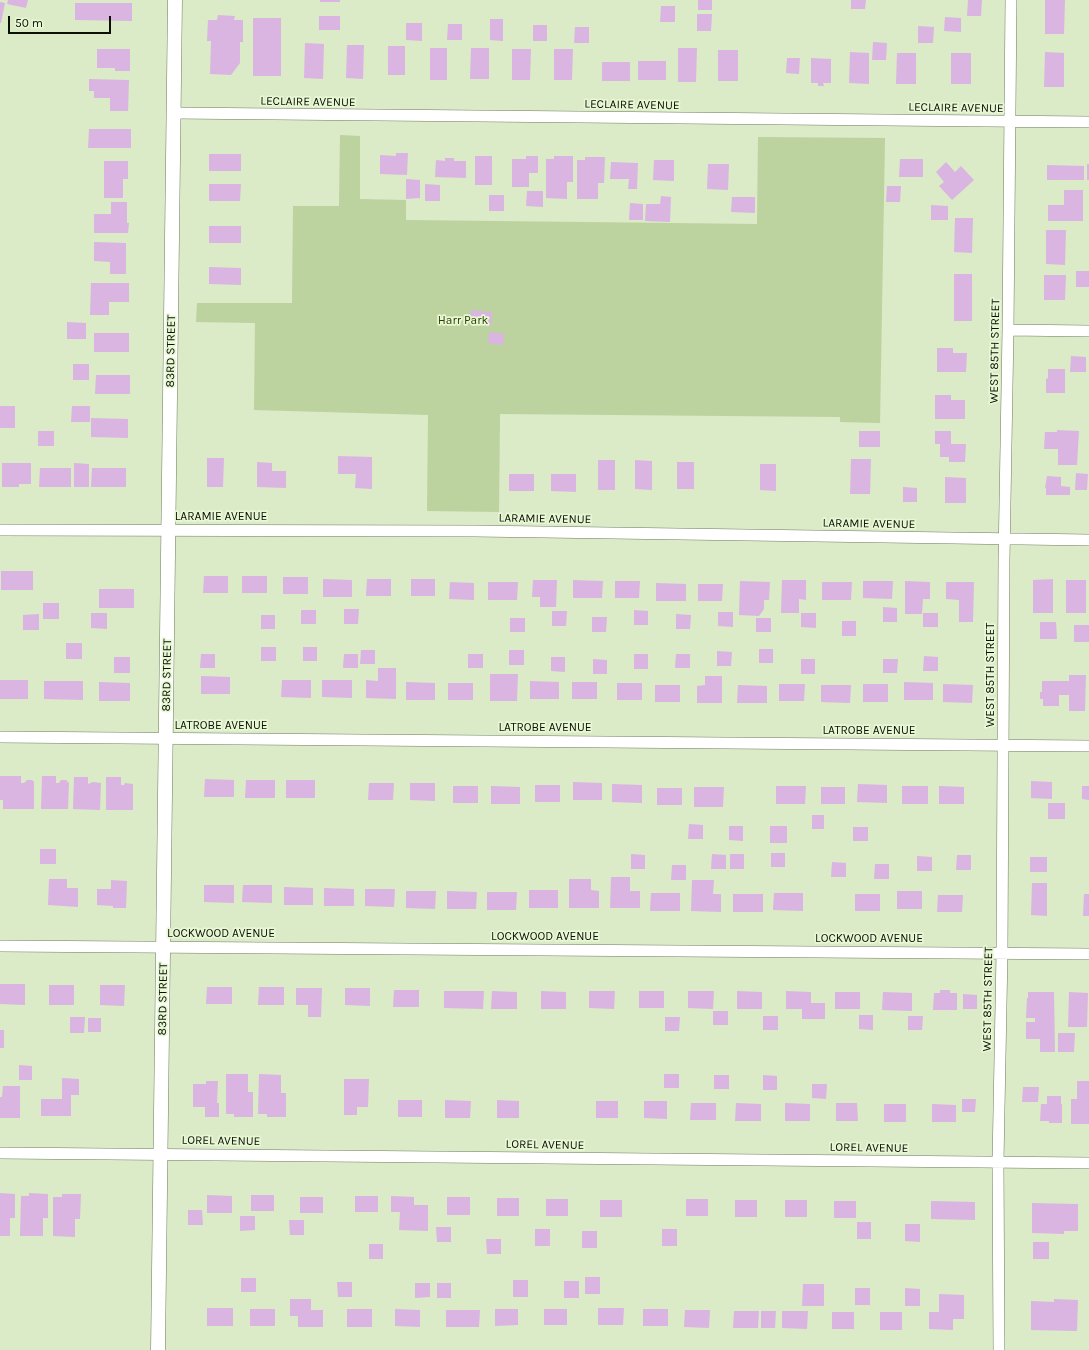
<!DOCTYPE html>
<html>
<head>
<meta charset="utf-8">
<style>
  body { margin:0 }
  #map { position:relative; width:1089px; height:1350px; overflow:hidden; background:#dbeac7; font-family:Karla,sans-serif }
  canvas { display:block }
  .scale { position:absolute; left:8px; top:16px; width:103px; height:18px; box-sizing:border-box; border:2px solid #0b0f05; border-top:0; padding-left:5px; font-size:12px; line-height:14px; white-space:nowrap; color:#0b0f05; -webkit-text-stroke:3px #e8f8d4; paint-order:stroke }
</style>
</head>
<body>
<div id="map">
<canvas width="1089" height="1350"></canvas>
<div class="scale">50 m</div>
</div>
<script>
const context = document.querySelector('canvas').getContext('2d');
context.lineJoin = 'round';
function fillPath(path, color) { context.fillStyle = color; context.fill(path, 'evenodd'); }
function stroke(path, color, width, dash) { context.strokeStyle = color; context.lineWidth = width; context.lineCap = dash ? 'butt' : 'round'; context.setLineDash(dash || []); context.stroke(path); }
function write(font, color, halo, rows, align = 'center') {
  context.font = font + ' Karla,sans-serif'; context.lineWidth = 3.5; context.setLineDash([]); context.textBaseline = 'middle'; context.strokeStyle = halo; context.fillStyle = color; for (const [text, x, y, turn = 0] of rows) {
    context.save(); context.translate(x, y); context.rotate((+turn || 0) * Math.PI / 180); context.textAlign = isNaN(turn) ? turn : align; if (halo) context.strokeText(text, 0, 0); context.fillText(text, 0, 0); context.restore();
  }
}
fillPath(new Path2D(`
  M340,135l20,1v63l46,1v20l351,4 1,-87 127,1 -5,285 -40,-1v-5l-340,-3 -1,98 -72,-1 1,-96 -174,-5 1,-87 -59,-1 1,-19h95l1,-97h46z`), '#bcd29f');
fillPath(new Path2D(`
  M8,0h20l-2,8 -19,-4z
  M320,0h20v2h-20z
  M698,0h14v10h-14z
  M851,0h15l-1,9h-14z
  M968,0h14l-1,16h-14z
  M1045,0h20l-1,34h-19z
  M0,2l5,1 -4,20h-1z
  M75,3h57v18l-57,-1z
  M661,6h14v16h-15z
  M697,14h15l-1,17h-14z
  M218,15l17,1 -1,4h9v22h-3v21l-9,12 -21,-1 1,-33h-4l1,-21h9z
  M319,16h21v14h-21z
  M945,17l16,1v14l-17,-1z
  M253,18h28v58h-28z
  M490,19h13v22l-13,-1z
  M406,23h16v18l-16,-1z
  M448,24h14v16h-15z
  M533,25h14v16h-14z
  M918,26l16,1 -1,16h-15z
  M575,27h14v16h-15z
  M873,42l14,1 -1,17h-14z
  M305,43l19,1 -1,35 -19,-1z
  M347,45h17l-1,34 -17,-1z
  M388,46h17v29h-17z
  M430,48h17v32h-17z
  M471,48h18v31h-19z
  M678,48h19l-1,34h-18z
  M97,49h33v22h-15v-3h-18z
  M512,49h19l-1,31h-18z
  M554,49h19l-1,31h-18z
  M718,50h20v31h-20z
  M850,52l19,1v31l-20,-1z
  M1045,52l19,1v34h-20z
  M897,53h19v31h-20z
  M951,53h20v31h-20z
  M787,58h13l-1,16 -13,-1z
  M811,58l20,1v24h-8l1,3h-6v-3h-7z
  M638,61h28v19h-28z
  M602,62h28v19h-28z
  M89,79l40,1 -1,31h-18v-13h-16v-7h-5z
  M89,129h42v19h-43z
  M396,153h12l-1,22 -27,-1v-19l16,1z
  M209,154h32v17h-32z
  M475,156h17v29h-17z
  M526,156h12v17h-9v14h-17v-28h14z
  M554,156h19v26h-6v17l-21,-1v-39h8z
  M585,157h20l-1,26h-6v16h-21v-39h8z
  M445,158h9v3h12v17l-31,-1 1,-17 9,1z
  M900,159h23v18h-24z
  M654,160h20v21l-21,-1z
  M104,161h24v18h-5v19h-19z
  M611,162l27,1 -1,26h-9l1,-10h-19z
  M946,162l9,10 6,-6 13,14 -22,20 -13,-14 5,-4 -8,-10z
  M708,164h21l-1,26 -21,-1z
  M1087,164h2v16h-2z
  M1047,165l37,1v14h-37z
  M406,179l14,1v18l-14,1z
  M209,184h32l-1,17h-31z
  M425,184l15,1v16h-15z
  M887,186h14l-1,16h-14z
  M1064,190h19v31h-35v-16h16z
  M527,191h16v16l-17,-1z
  M489,195h15v16h-15z
  M661,196l10,1 -1,25 -25,-1 1,-17h14z
  M732,197h23v16l-24,-1z
  M111,202h16v21h2l-1,10h-34v-19h17z
  M630,203l13,1v16h-14z
  M931,205l17,1v14h-17z
  M955,218h18l-1,35 -18,-1z
  M209,226h32v17h-32z
  M1046,230h20l-1,35 -19,-1z
  M94,242l32,1v31h-16v-12l-16,-1z
  M209,267l32,1v17l-32,-1z
  M1076,271h13v16h-13z
  M954,274h18v47h-18z
  M1044,275h22l-1,25h-21z
  M91,283h38v19h-20v13h-19z
  M471,310l21,2 -1,14 -21,-3z
  M67,322l19,1v16h-19z
  M489,332l15,2 -1,11 -15,-2z
  M94,333h35v19h-35z
  M937,348h16v5h14l-1,19h-29z
  M1071,356l15,1v15h-16z
  M73,364h16v16h-16z
  M1048,369h17v24h-19v-14l2,-1z
  M96,375h34v19h-35z
  M935,395h16v5h14v19h-30z
  M0,406h15v22h-15z
  M72,406h18v16h-19z
  M91,418l37,1v19l-37,-1z
  M1057,430l22,1 -2,34h-19v-16h-14l1,-17h12z
  M38,431h16v15h-16z
  M859,431h21v16h-21z
  M935,431h16v13h15l-1,18h-16v-5h-9v-13h-5z
  M338,456l34,1v32l-17,-1 1,-14h-18z
  M207,458h17l-1,29h-16z
  M851,459h20l-1,35h-20z
  M598,460h17v30h-17z
  M635,460l17,1v29l-17,-1z
  M257,462l15,1v8h14v17l-29,-1z
  M677,462h17v27h-17z
  M2,463h29v21h-12v3h-17z
  M74,463l15,1v23h-15z
  M760,464h16v27l-16,-1z
  M40,468h31v19h-32z
  M92,468h34v19h-35z
  M1076,473l12,1 -1,16h-12z
  M509,474h25v17h-25z
  M551,474h25v18l-25,-1z
  M1047,476l14,1v9l9,1v8h-24v-7h-1z
  M945,477l21,1v25h-21z
  M903,487l14,1v14h-14z
  M1,571h32v19h-32z
  M204,576h24v17h-25z
  M242,576h25v17h-25z
  M283,577h25v17h-25z
  M323,579l29,1v17h-29z
  M367,579h24v17h-25z
  M411,579h24v17h-24z
  M1053,579v34h-20v-33z
  M533,580h24l-1,27h-16v-10h-8z
  M573,580l30,1 -1,17h-29z
  M782,580h24v20l-7,-1v14h-18z
  M1066,580h20v33h-20z
  M615,581h25l-1,17h-24z
  M740,581l30,1 -1,18h-5v9l-5,7 -20,-1z
  M863,581h30l-1,18 -29,-1z
  M905,581l25,1v17h-7l-1,15h-17z
  M450,582l24,1v17l-25,-1z
  M488,582h30l-1,18h-29z
  M822,582h30l-1,18h-29z
  M946,582h28l-1,40h-14v-22l-13,-1z
  M656,583l30,1v17h-30z
  M698,584h25l-1,17h-24z
  M99,589h35v19h-35z
  M43,603h16v16h-16z
  M883,607l14,1v14h-14z
  M344,609h15l-1,15h-14z
  M301,610h15v14h-15z
  M634,610l14,1v14h-14z
  M552,611h15l-1,15h-14z
  M718,612h15v15l-15,-1z
  M91,613h16v16l-16,-1z
  M801,613h15v15l-15,-1z
  M923,613h15v14h-15z
  M39,614v16h-16v-15z
  M676,614l15,1 -1,14h-14z
  M261,615h14v14h-14z
  M592,617h15l-1,15h-14z
  M510,618h15v14h-15z
  M756,618h15v14h-15z
  M842,621h14v15h-14z
  M1040,622h16l1,17h-17z
  M1074,625h15v17h-15z
  M66,643h16v16h-16z
  M261,647h15v14h-15z
  M303,647h14v14h-14z
  M759,649h14v14h-14z
  M361,650h14v14h-15z
  M509,650h15v15h-15z
  M717,651l15,1 -1,14h-14z
  M201,654h14v14h-15z
  M344,654h14v14h-15z
  M468,654h15v14h-15z
  M634,654h14v15h-14z
  M676,654h14v14h-15z
  M924,656l14,1v14h-15z
  M114,657h16v16h-16z
  M551,657h14v15l-14,-1z
  M593,659l14,1v14h-14z
  M801,659h14v15h-14z
  M883,659h15l-1,14h-14z
  M378,668h18v31l-30,-1v-18l12,1z
  M490,674h28l-1,27h-27z
  M1069,675h17l-1,36h-16v-16h-10v11h-16v-7h-3v-7h2v-11h27z
  M201,676l29,1v17h-29z
  M705,676h17v27h-25v-17l8,-1z
  M0,680h28v19h-28z
  M282,680h29v18l-30,-1z
  M322,680h30v18l-30,-1z
  M44,681h39v19l-39,-1z
  M530,681l29,1v17h-29z
  M99,682l31,1v18h-31z
  M406,682l29,1v17h-29z
  M572,682h25v17h-25z
  M904,682l29,1v17h-29z
  M448,683h25v17h-25z
  M617,683h25v17h-25z
  M779,684h26l-1,17h-25z
  M863,684h25v18h-25z
  M943,684l30,1 -1,18 -29,-1z
  M655,685h25v17h-25z
  M738,685l29,1v17h-30z
  M821,685h30l-1,18 -29,-1z
  M0,776h21v7h3l3,-3h5l2,2v27h-31v-9h-3z
  M42,776h14v7h3l2,-3h5l3,3 -1,26h-27z
  M74,777h14v7l5,-2 8,1 -1,27 -27,-1z
  M106,777h15v8h3l1,-2 8,1v26h-27z
  M205,779l29,1v17h-30z
  M246,780h29v18h-30z
  M286,780h29v18h-29z
  M1031,781l21,1v17l-21,-1z
  M573,782l29,1v17h-29z
  M369,783h25l-1,17h-25z
  M410,783h25v18l-25,-1z
  M612,784l30,1v18l-30,-1z
  M858,784l29,1v18l-30,-1z
  M535,785h25v17h-25z
  M453,786h25v17h-25z
  M491,786l29,1v17h-29z
  M776,786h30l-1,18h-29z
  M902,786h26v18h-26z
  M939,786l25,1v17h-25z
  M1082,786h7v14l-7,-1z
  M694,787h30l-1,20h-29z
  M821,787h24v17h-24z
  M657,788h25v17h-25z
  M1048,803h17v16h-17z
  M812,815h12v14h-12z
  M689,824l14,1v14h-15z
  M729,826h14v15l-14,-1z
  M770,826h17v17h-17z
  M853,827h15v14h-15z
  M40,849h16v15h-16z
  M771,853h14v14h-14z
  M631,854l14,1v14h-14z
  M712,854l14,1v14h-15z
  M730,854h14v15h-14z
  M957,855h14v15h-15z
  M917,856l15,1v14h-15z
  M1030,857h17v15h-17z
  M832,862l14,1v14h-15z
  M875,864h14v15h-15z
  M672,865h14v15h-15z
  M611,877h19v14h10v17h-30z
  M49,879h18v9h11v19l-30,-2z
  M569,879h22v11l8,1v17h-30z
  M111,880l16,1 -1,27h-13v-2l-16,-1v-16h14z
  M692,880h22l-1,14h8v18l-30,-1z
  M1032,883h15v33l-16,-1z
  M204,885h30v18l-30,-1z
  M243,885h29v18l-30,-1z
  M284,887l29,1v17h-29z
  M324,888l30,1v17h-30z
  M365,889h30l-1,18 -29,-1z
  M529,890h29v18h-29z
  M406,891h30l-1,18 -29,-1z
  M447,891l30,1 -1,17h-29z
  M897,891h25v18h-25z
  M487,892h30l-1,18h-29z
  M651,893h29v18h-30z
  M774,893h29v18l-30,-1z
  M733,894h30v18h-30z
  M855,894h25v17h-25z
  M1084,894h5v22h-6z
  M938,895h25l-1,17h-25z
  M0,984h25v21l-25,-1z
  M49,985h25v20h-25z
  M100,985h25l-1,21 -24,-1z
  M207,987h25v17h-26z
  M259,987h25v18h-26z
  M296,988h26l-1,29h-13v-12h-12z
  M345,988h25v18l-25,-1z
  M394,990h25v17h-26z
  M940,990h10v3h7v17h-24l1,-17h6z
  M444,991h40l-1,18 -39,-1z
  M492,991l25,1v17h-26z
  M541,991l25,1v17h-25z
  M589,991h26l-1,18 -25,-1z
  M639,991h25v17h-25z
  M688,991h26l-1,18 -25,-1z
  M737,991l25,1v17h-25z
  M786,991l25,1v11h14v16h-23v-10h-16z
  M835,992h25v17h-25z
  M883,992l29,1v18l-30,-1z
  M1028,992h26l1,60h-15v-13h-14v-17h9v-4h-9l1,-20h1z
  M1069,992l19,1 -1,34h-19z
  M963,994l14,1v14h-14z
  M713,1011h15v14h-15z
  M859,1015h14v15l-14,-1z
  M763,1016h15v14h-15z
  M908,1016h15l-1,14h-14z
  M70,1017h15l-1,16h-14z
  M665,1017h15l-1,14h-14z
  M88,1018h13v14h-13z
  M0,1030h4v18h-4z
  M1058,1033h17l-1,19h-16z
  M19,1065l13,1v14h-13z
  M226,1074h22v18h5v25h-19v-3h-8z
  M259,1074l22,1v18h5v24h-19v-3h-9z
  M664,1074h15v14h-15z
  M714,1075h15v14h-15z
  M763,1075l14,1v14h-14z
  M62,1078l17,1v16h-8v21h-30v-17h21z
  M344,1079h25l-1,28h-11v8h-13z
  M206,1081h12l-1,22h2v14h-14v-10h-12v-23h13z
  M1077,1081h12v43h-18v-25h6z
  M812,1084h15l-1,15 -14,-1z
  M3,1086h17v32h-20v-21h2z
  M1023,1087h16l-1,15h-16z
  M1047,1096h14v8h1v19h-13v-2h-9l1,-17h6z
  M962,1099h14l-1,13h-13z
  M398,1100h24v17h-24z
  M445,1100l26,1 -1,17h-25z
  M497,1100l22,1v17h-22z
  M596,1101h22v17h-22z
  M644,1101h23v18l-23,-1z
  M691,1103h25v17h-26z
  M736,1103l25,1v17h-26z
  M785,1103l25,1v17h-25z
  M836,1103h21l1,18h-22z
  M884,1104h22v18h-22z
  M932,1104l24,1v17h-24z
  M0,1193l15,1v24h-5v18h-10z
  M29,1193l19,1v24h-5v18h-23l1,-40h8z
  M62,1194h19l-1,25h-5v18l-22,-1v-39h9z
  M207,1195l25,1v17h-25z
  M251,1195h23v16h-23z
  M355,1196h23v16h-23z
  M391,1196l23,1v8h14v26l-29,-1 1,-18h-9z
  M300,1197h23v16h-23z
  M447,1197h23v18h-23z
  M497,1198h22v18h-22z
  M546,1199h22v17h-22z
  M686,1199h22v17h-22z
  M600,1200h22v17h-22z
  M735,1200h22v17h-22z
  M785,1200h22v17h-22z
  M834,1201h22v17h-22z
  M931,1201l44,1v18l-44,-1z
  M1032,1203l46,1v27h-14v3l-32,-1z
  M188,1210h14l1,15h-15z
  M240,1216h15v14l-15,1z
  M289,1220h15v15h-14z
  M857,1222h14v17h-14z
  M905,1224h15v18l-15,-1z
  M436,1227h15v15h-14z
  M535,1229h15v17h-15z
  M662,1229h15v17h-15z
  M582,1231h15v17h-15z
  M486,1239h15v15h-14z
  M1033,1242h16v17h-16z
  M369,1244h14v15h-14z
  M585,1277h15v17h-15z
  M241,1278h15v14h-15z
  M513,1280h15v17h-15z
  M564,1281h15v17h-15z
  M337,1282h15v15h-14z
  M415,1283h15v14l-15,1z
  M437,1283h14v15h-14z
  M803,1284h21v22h-22z
  M855,1288h15v17h-15z
  M905,1288l15,1v17h-15z
  M939,1294l25,1v24h-11v11l-24,-1v-17h10z
  M290,1299h21v11h12v17h-25v-11h-8z
  M1054,1299l24,1 -1,31 -46,-1v-29l23,1z
  M207,1308h26v18h-26z
  M598,1308h26l-1,17h-25z
  M250,1309h25v17h-25z
  M347,1309h25v18h-25z
  M395,1309l25,1v17l-25,-1z
  M495,1309h23v16l-23,1z
  M544,1309h23v16h-23z
  M643,1309h25v17h-25z
  M446,1310h34l-1,17h-33z
  M685,1310h25l-1,18 -25,-1z
  M734,1311h25l-1,17h-25z
  M761,1311h15l-1,17h-14z
  M782,1311h26l-1,18 -25,-1z
  M832,1312h22v17h-22z
  M880,1312h22v18h-22z`), '#dab5e2');
const minor = new Path2D(`
  M174,113l915,9
  M1008,330l81,1
  M0,530l475,1 614,9
  M0,737l1089,9
  M0,946l1089,8
  M0,1153l1089,10
  M999,1350l-1,-188 4,-209 2,-393 4,-230 3,-330`);
const tertiary = new Path2D(`
  M158,1350l17,-1350`);
stroke(minor, '#6f7c5d', 12);
stroke(tertiary, '#6f7c5d', 15);
stroke(minor, '#fff', 11);
stroke(tertiary, '#fff', 14);
write('12px', '#0b0f05', '#e8f8d4', [
  ["LECLAIRE AVENUE",308,102,1],
  ["LECLAIRE AVENUE",632,105,1],
  ["LECLAIRE AVENUE",956,108,1],
  ["83RD STREET",171,351,-89],
  ["WEST 85TH STREET",995,351,-89],
  ["LARAMIE AVENUE",221,517],
  ["LARAMIE AVENUE",545,519,1],
  ["LARAMIE AVENUE",869,524,1],
  ["83RD STREET",167,675,-89],
  ["WEST 85TH STREET",991,675,-90],
  ["LATROBE AVENUE",221,726],
  ["LATROBE AVENUE",545,728],
  ["LATROBE AVENUE",869,731],
  ["LOCKWOOD AVENUE",221,934],
  ["LOCKWOOD AVENUE",545,937],
  ["LOCKWOOD AVENUE",869,939],
  ["83RD STREET",163,999,-89],
  ["WEST 85TH STREET",988,999,-89],
  ["LOREL AVENUE",221,1141,1],
  ["LOREL AVENUE",545,1145,1],
  ["LOREL AVENUE",869,1148,1]
]);
write('12px', '#2c3e03', '#e8f8d4', [
  ["Harr Park",463,321]
]);
</script>
</body>
</html>
